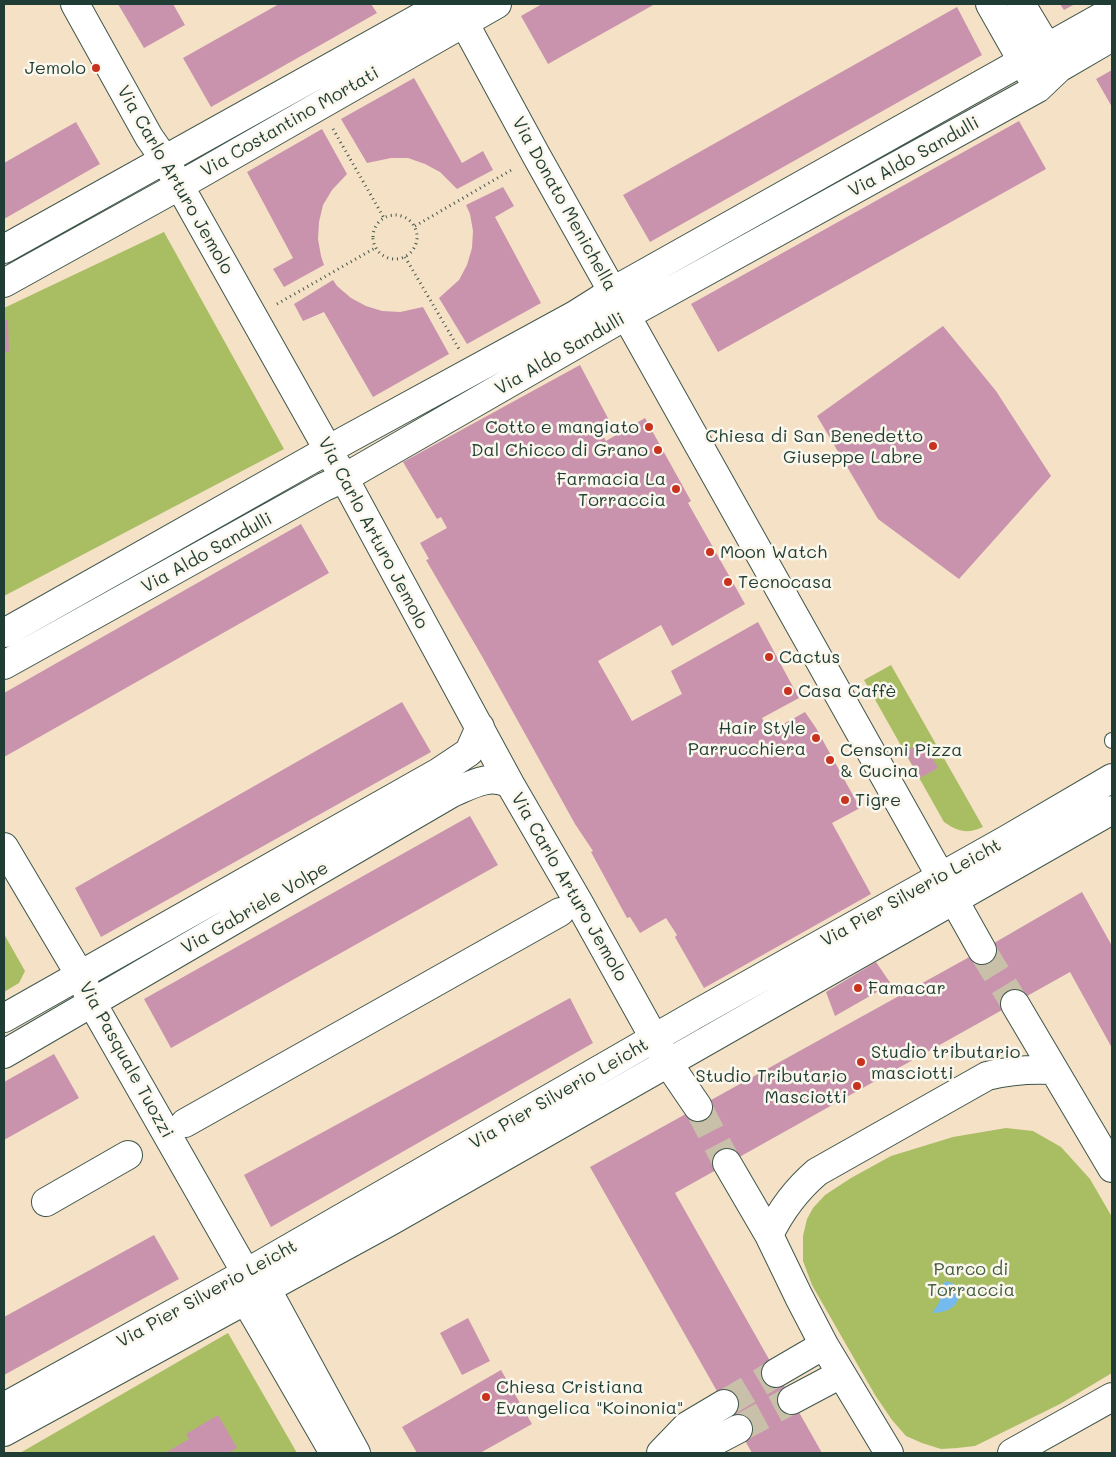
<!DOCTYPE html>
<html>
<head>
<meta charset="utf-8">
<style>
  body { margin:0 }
  #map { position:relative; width:1116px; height:1457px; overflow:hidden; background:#f4e1c6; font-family:Mali,sans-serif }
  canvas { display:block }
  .frame { position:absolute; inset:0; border:5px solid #1f3d34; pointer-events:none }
</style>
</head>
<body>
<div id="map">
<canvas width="1116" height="1457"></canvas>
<div class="frame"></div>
</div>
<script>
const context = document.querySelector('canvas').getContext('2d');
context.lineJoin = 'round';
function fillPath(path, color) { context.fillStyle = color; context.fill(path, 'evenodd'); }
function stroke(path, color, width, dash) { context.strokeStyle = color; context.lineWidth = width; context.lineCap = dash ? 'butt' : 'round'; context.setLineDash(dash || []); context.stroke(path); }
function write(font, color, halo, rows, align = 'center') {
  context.font = font + ' Mali,sans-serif'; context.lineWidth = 5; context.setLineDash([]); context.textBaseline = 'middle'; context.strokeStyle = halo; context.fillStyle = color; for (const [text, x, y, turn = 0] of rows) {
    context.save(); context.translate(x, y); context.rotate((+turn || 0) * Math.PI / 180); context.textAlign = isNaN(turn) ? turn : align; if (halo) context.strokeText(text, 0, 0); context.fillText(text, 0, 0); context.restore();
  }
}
fillPath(new Path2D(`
  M164,232l120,217 -280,147v-288z
  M891,665l92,162c-15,7 -25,5 -39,-5l-80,-142z
  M4,934l21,37 -6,12 -15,9z
  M1006,1128l27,3 28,16 29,32 22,38v156l-52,31 -85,42 -18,2 -16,1 -19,-6 -16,-7 -14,-16 -17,-25 -63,-110 -9,-24v-25l4,-17 6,-11 12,-13 26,-17 40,-22 62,-19z
  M228,1333l69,120h-277z`), '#a9be63');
fillPath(new Path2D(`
  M946,1281l8,3 6,10c-4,15 -13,18 -28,19 7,-9 11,-16 10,-28z`), '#75baec');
fillPath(new Path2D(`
  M118,4h55l12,21 -41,23z
  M279,4h92l6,9 -166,94 -28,-49z
  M542,4h113l-107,60 -27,-48z
  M1060,4h15l-11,6z
  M957,7l25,48 -332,187 -27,-47z
  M1112,70v37l-16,-28z
  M414,78l48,85 21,-12 10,19 -36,19 -17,-17 -15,-8 -17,-6h-17l-24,5 -26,-44z
  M1019,121l27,48 -328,183 -27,-48z
  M76,122l24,42 -96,55v-56z
  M322,129l25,45 -15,16 -9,15 -4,17 -1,17 3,17 3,9 -40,22 -11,-18 20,-11 -46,-86z
  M503,187l11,19 -19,11 46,86 -74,41 -28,-46 20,-18 8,-15 5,-17 1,-17 -3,-17 -4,-9z
  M333,280l4,6 14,12 15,8 16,5 18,1 23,-5 26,47 -76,43 -49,-85 -21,9 -9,-17z
  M4,320h4l1,32h-5z
  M943,326l53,65 55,85 -92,103 -81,-60 -61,-103z
  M580,365l30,57 -11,7 7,12 39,-23 46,83 -3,2 57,101 -73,42 -11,-21 -63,36 34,60 50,-27 -11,-23 87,-49 41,76 -37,20 7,14 36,-20 11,16 44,80 -28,15 39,71 -167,94 -29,-51 2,-2 -11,-17 -26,15 -10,-16 -3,1 -36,-66 2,-1 -18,-27 -92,-166 -57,-98 3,-1 -9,-16 27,-15 -6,-11 -4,2 -34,-57z
  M301,524l28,49 -325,184v-64z
  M402,702l29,50 -330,185 -26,-49z
  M923,741l15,27 -18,10 -15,-26z
  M470,816l28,49 -327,183 -27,-49z
  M1082,892l30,54v102l-42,-76 -395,221 147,260h-70l-162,-286 392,-217z
  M876,962l15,22 -56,32 -9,-24z
  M570,998l23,45 -322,184 -27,-52z
  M54,1054l25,44 -75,42v-58z
  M154,1235l25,44 -175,96v-58z
  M468,1318l22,43 -28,14 -22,-42z
  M501,1370l31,54 -52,29h-63l-15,-26z
  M218,1415l19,33 -7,4 1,1h-66l24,-14 -3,-5z`), '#c993ad');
stroke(new Path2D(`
  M982,950l33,54
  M698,1107l29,56
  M724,1404l52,-31
  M738,1429l54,-29`), '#c9c0a9', 28, [28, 14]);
const lane = new Path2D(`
  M1112,740v1`);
const street = new Path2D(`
  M75,4l74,133 16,23 179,318 166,306 69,119 89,160 30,44
  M454,4l82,151 446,795
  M990,4l42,74
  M1021,4l36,60
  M4,249l440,-245
  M4,283l175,-97 318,-182
  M4,633l340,-192 231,-126 38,-24 499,-280
  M4,665l320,-178 20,-9 283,-163 411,-227 21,-20 53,-31
  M4,847l76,128 12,28 154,270 20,15 90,165
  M1015,1004l97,164
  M4,1018l435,-246 30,-20 11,-25
  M4,1054l448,-261c19,-8 38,-20 58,-9
  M185,1123l375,-211
  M727,1163l42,72 30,62 25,48 65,108
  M46,1202l82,-47
  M769,1235c12,-25 27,-45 48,-63l170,-96c23,-6 43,-7 66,-6
  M246,1282v19l88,152
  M776,1373l48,-28
  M792,1400l49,-26
  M4,1407l242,-134 452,-260 308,-173 106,-62
  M4,1432l385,-210 723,-412
  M661,1453l26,-27 37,-22
  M684,1453l18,-5 36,-19
  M1012,1453l100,-56`);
stroke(lane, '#3f564a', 16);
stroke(street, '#3f564a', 30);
stroke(new Path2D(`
  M333,129l51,89
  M373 237a22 22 0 1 1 44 0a22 22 0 1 1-44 0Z
  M415,226l98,-57
  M405,257l54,92
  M277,304l98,-56`), '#3f564a', 3, [1, 4]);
stroke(lane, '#fff', 14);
stroke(street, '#fff', 28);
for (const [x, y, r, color] of [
  [96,68,5,"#c8321e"],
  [649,427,5,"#c8321e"],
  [933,446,5,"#c8321e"],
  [658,450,5,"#c8321e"],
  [676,489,5,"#c8321e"],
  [710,552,5,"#c8321e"],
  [728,582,5,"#c8321e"],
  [769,657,5,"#c8321e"],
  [788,691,5,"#c8321e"],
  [816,738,5,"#c8321e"],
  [830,760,5,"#c8321e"],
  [845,800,5,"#c8321e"],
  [858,988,5,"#c8321e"],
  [861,1062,5,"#c8321e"],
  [857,1086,5,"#c8321e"],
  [486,1397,5,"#c8321e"]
]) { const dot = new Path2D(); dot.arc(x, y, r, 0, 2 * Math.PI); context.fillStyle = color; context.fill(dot); stroke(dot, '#fbf7ec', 2); }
write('18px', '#1f3d34', '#fbf7ec', [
  ["Jemolo",86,68,"right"],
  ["Cotto e mangiato",639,427,"right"],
  ["Chiesa di San Benedetto",923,436,"right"],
  ["Giuseppe Labre",923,457,"right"],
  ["Dal Chicco di Grano",648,450,"right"],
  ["Farmacia La",666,479,"right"],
  ["Torraccia",666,500,"right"],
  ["Moon Watch",720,552],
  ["Tecnocasa",738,582],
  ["Cactus",779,657],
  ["Casa Caffè",798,691],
  ["Hair Style",806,728,"right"],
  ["Parrucchiera",806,749,"right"],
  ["Censoni Pizza",840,750],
  ["& Cucina",840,771],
  ["Tigre",855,800],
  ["Famacar",868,988],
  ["Studio tributario",871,1052],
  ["masciotti",871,1073],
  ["Studio Tributario",847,1076,"right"],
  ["Masciotti",847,1097,"right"],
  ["Chiesa Cristiana",496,1387],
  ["Evangelica \"Koinonia\"",496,1408]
], 'left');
write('18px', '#1f3d34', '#fbf7ec', [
  ["Via Costantino Mortati",290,122,-30],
  ["Via Aldo Sandulli",914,157,-29],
  ["Via Carlo Arturo Jemolo",175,180,60],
  ["Via Donato Menichella",564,204,61],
  ["Via Aldo Sandulli",560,354,-30],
  ["Via Carlo Arturo Jemolo",373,533,62],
  ["Via Aldo Sandulli",207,553,-29],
  ["Via Carlo Arturo Jemolo",569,887,60],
  ["Via Pier Silverio Leicht",911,893,-29],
  ["Via Gabriele Volpe",255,908,-30],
  ["Via Pasquale Tuozzi",126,1060,61],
  ["Via Pier Silverio Leicht",559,1094,-30],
  ["Via Pier Silverio Leicht",207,1294,-29]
]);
write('18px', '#425d40', '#fbf7ec', [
  ["Parco di",971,1269],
  ["Torraccia",971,1290]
]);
</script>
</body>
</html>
